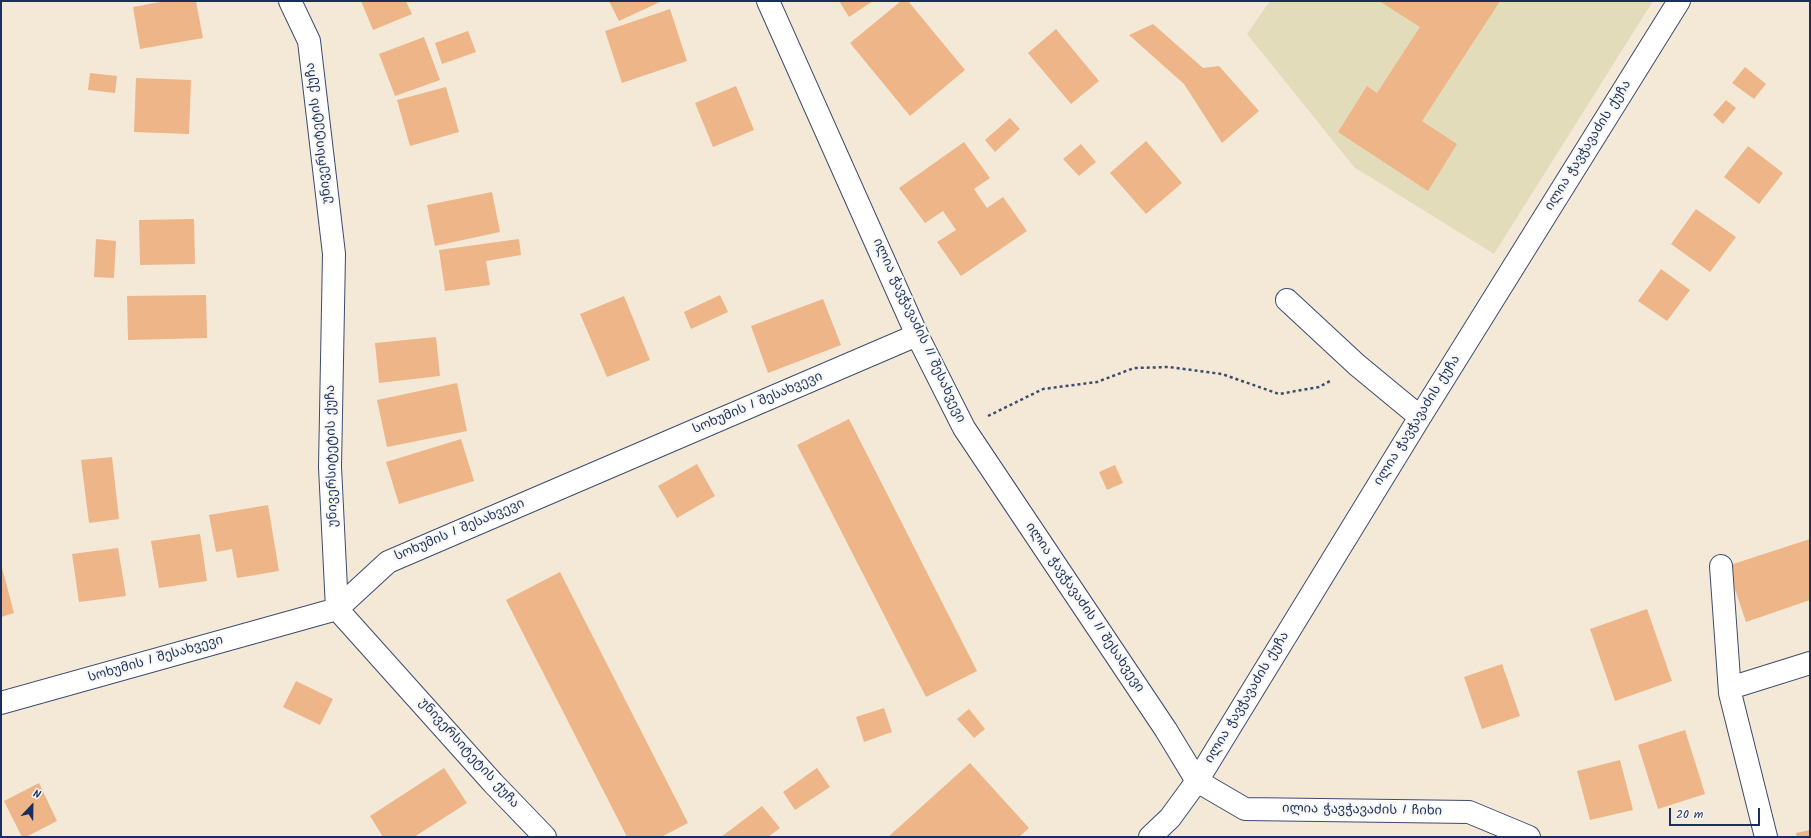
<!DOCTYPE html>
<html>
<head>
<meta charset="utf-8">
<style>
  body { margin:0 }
  #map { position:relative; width:1811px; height:838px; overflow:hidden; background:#f4e9d6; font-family:Kalam,sans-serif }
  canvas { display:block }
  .frame { position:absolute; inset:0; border:2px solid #1b2f5e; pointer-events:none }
  .north { position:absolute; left:12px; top:786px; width:40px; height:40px; -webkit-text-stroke:3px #f6f6f2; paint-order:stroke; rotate:22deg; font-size:11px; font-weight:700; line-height:16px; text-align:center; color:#1b2f5e }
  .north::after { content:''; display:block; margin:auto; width:14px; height:18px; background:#1b2f5e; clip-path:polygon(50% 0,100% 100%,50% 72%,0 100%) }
  .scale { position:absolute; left:1669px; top:808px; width:91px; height:18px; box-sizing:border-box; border:2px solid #1b2f5e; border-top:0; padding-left:5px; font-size:12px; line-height:14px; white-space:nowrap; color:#1b2f5e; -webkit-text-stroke:3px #f6f6f2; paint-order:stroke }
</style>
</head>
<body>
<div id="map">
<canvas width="1811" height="838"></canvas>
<div class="frame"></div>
<div class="north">N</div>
<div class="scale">20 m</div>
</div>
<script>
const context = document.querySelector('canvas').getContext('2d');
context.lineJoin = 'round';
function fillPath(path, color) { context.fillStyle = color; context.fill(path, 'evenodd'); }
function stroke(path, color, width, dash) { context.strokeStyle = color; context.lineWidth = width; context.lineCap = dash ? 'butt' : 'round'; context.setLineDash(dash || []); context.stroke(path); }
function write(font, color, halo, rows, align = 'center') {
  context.font = font + ' Kalam,"Noto Sans Georgian",sans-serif'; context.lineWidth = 4; context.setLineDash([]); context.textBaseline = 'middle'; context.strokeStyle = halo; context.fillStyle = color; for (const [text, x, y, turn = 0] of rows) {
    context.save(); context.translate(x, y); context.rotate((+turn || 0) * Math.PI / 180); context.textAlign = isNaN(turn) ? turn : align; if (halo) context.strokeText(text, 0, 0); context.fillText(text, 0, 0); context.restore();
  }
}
fillPath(new Path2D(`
  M1270,1h383l-159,253 -140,-87 -107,-133z`), '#e2dcba');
fillPath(new Path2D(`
  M166,1h30l7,37 -63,11 -7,-42z
  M361,1h45l6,13 -39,16z
  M609,1h53l-43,20z
  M839,1h34l-24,16z
  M901,1h7l57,69 -55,46 -60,-73z
  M1379,1h121l-78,120 35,23 -29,47 -90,-59 29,-46 10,7 43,-66z
  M670,9l17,52 -65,22 -17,-52z
  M1153,24l50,44 16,-2 40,45 -37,32 -38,-59 -55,-49z
  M1056,29l43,52 -28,23 -43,-51z
  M468,31l8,21 -34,12 -7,-21z
  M424,37l16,43 -45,16 -16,-42z
  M1745,67l21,17 -12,15 -22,-16z
  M90,73l27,3 -2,17 -27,-3z
  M136,78l55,2 -2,54 -55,-2z
  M736,86l18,44 -41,17 -18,-44z
  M446,87l13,45 -49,14 -13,-46z
  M1726,100l10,8 -13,16 -10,-9z
  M1010,118l10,11 -25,23 -10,-12z
  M1146,141l36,42 -36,31 -36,-41z
  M964,142l26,36 -16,11 13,19 16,-11 24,34 -66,45 -24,-34 19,-12 -13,-19 -18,12 -26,-35z
  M1081,144l15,18 -17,14 -16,-17z
  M1748,146l35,27 -24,31 -35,-27z
  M492,192l8,40 -65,14 -8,-41z
  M1696,209l40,28 -26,35 -39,-28z
  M194,219l1,45 -55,1 -1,-45z
  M96,239l20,2 -2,37 -20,-1z
  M519,239l2,16 -35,6 4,24 -45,6 -6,-41z
  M1661,269l29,21 -23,31 -29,-20z
  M206,295l1,43 -79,2 -1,-44z
  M720,295l8,17 -37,17 -7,-17z
  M624,296l26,64 -43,17 -27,-63z
  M823,299l18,46 -73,28 -17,-47z
  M436,337l4,39 -61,7 -4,-40z
  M457,383l10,48 -80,16 -10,-47z
  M849,419l128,252 -51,26 -129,-252z
  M461,439l13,42 -75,23 -13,-42z
  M112,457l7,62 -30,4 -8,-63z
  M697,464l18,32 -38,22 -19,-32z
  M1115,465l8,18 -16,7 -8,-18z
  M268,505l11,66 -42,7 -5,-29 -16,3 -7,-37z
  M200,534l7,47 -48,7 -8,-47z
  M1810,539v61l-64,22 -19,-56z
  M118,548l8,48 -47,6 -7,-48z
  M1,564l13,49 -13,4z
  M560,572l128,251 -27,14h-34l-121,-237z
  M1647,609l25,72 -57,20 -25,-72z
  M1502,664l18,52 -38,13 -18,-52z
  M296,681l37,18 -13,26 -37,-18z
  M884,708l8,24 -28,10 -8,-25z
  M969,709l16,20 -11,9 -17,-19z
  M1685,730l20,64 -47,15 -20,-64z
  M1620,760l13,50 -43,10 -13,-49z
  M970,763l59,65 -10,9h-131z
  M444,768l23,35 -53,34h-31l-13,-21z
  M817,768l13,19 -35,23 -12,-18z
  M39,783l18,38 -31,16h-4l-18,-36z
  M762,806l18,22 -12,9h-47z
  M1810,830v7h-13l-1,-4z`), '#eeb589');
const minor = new Path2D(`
  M290,1l19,40 25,213 -4,213 7,142 156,174 52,54
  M768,1l149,334 47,93 202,302 31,51 48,28 224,3 60,25
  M1287,300l70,65 63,52
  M1721,566l9,127 36,144
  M1730,688l80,-25
  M1,703l336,-94 51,-47 529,-227
  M1150,837l20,-19 27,-37 223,-364 259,-416`);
stroke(minor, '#3c4b70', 24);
stroke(new Path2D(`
  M988,416l55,-27 54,-7 37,-14 35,-1 53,7 57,20 40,-7 13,-7`), '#3c4b70', 2.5, [3, 3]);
stroke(minor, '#fff', 22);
write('13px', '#1b2f5e', '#f6f6f2', [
  ["უნივერსიტეტის ქუჩა",320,133,-97],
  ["ილია ჭავჭავაძის ქუჩა",1589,146,-58],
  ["ილია ჭავჭავაძის II შესახვევი",918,331,65],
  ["სოხუმის I შესახვევი",758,404,-23],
  ["ილია ჭავჭავაძის ქუჩა",1418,421,-58],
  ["უნივერსიტეტის ქუჩა",333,456,-91],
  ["სოხუმის I შესახვევი",460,531,-23],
  ["ილია ჭავჭავაძის II შესახვევი",1084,608,56],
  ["სოხუმის I შესახვევი",156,660,-16],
  ["ილია ჭავჭავაძის ქუჩა",1248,698,-59],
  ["უნივერსიტეტის ქუჩა",468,754,48],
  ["ილია ჭავჭავაძის I ჩიხი",1362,811,1]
]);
</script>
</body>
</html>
